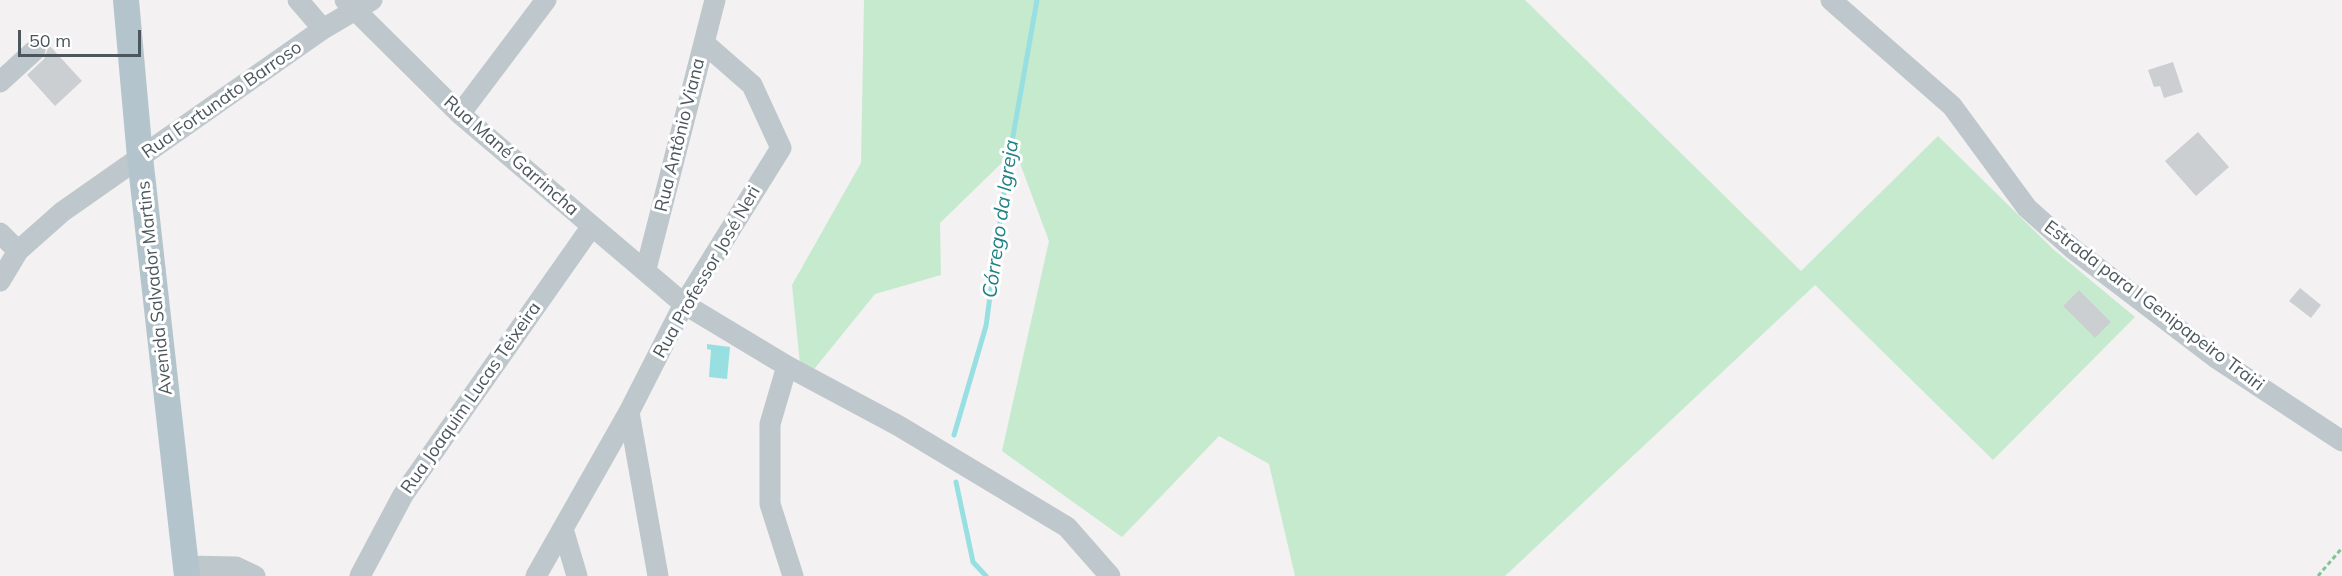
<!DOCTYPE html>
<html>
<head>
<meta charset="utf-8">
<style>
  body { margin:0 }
  #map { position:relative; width:2342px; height:576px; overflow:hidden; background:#f3f1f1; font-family:Mulish,sans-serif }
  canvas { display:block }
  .scale { position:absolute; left:18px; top:30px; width:123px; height:27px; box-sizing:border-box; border:3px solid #4b575c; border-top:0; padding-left:8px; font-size:18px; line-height:21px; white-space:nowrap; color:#4b575c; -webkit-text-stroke:4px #fff; paint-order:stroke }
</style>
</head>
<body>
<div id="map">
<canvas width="2342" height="576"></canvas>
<div class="scale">50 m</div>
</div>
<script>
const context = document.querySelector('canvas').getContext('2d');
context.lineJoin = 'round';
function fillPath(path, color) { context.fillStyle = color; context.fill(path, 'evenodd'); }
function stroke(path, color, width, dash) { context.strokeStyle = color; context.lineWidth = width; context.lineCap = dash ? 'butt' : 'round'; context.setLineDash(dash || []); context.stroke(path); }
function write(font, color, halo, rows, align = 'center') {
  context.font = font + ' Mulish,sans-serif'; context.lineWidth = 6; context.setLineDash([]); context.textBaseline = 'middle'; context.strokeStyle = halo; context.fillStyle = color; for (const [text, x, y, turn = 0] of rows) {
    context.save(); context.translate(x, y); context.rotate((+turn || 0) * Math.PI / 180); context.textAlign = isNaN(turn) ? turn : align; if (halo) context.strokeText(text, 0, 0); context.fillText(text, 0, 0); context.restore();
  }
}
fillPath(new Path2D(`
  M864,0h661l276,271 137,-135 115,113 82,68 -142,143 -178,-175 -310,291h-210l-26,-112 -50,-28 -97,101 -120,-86 47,-210 -34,-91 -75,73 1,52 -66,19 -73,90 -10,-99 69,-122z`), '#c6eace');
fillPath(new Path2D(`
  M707,344l23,3 -3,32 -18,-2 2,-27 -4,-1z`), '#98dfe2');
stroke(new Path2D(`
  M954,435l32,-109 21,-156 30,-170
  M956,482l17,80 13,14`), '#98dfe2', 5);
fillPath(new Path2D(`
  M49,45l33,36 -27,25 -28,-31 17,-16z
  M2173,62l10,30 -19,6 -4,-12 -6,1 -6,-17z
  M2198,132l31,35 -33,29 -31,-35z
  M2300,288l21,17 -10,13 -22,-17z
  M2079,290l32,32 -16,16 -32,-32z`), '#cbcfd2');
stroke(new Path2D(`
  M2318,576l24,-28`), '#82c498', 3, [4.5, 3]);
stroke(new Path2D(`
  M298,0l25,29
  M345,0l115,114 224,190 103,62 112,60 168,101 43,49
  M1831,0l121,106 75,102 46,41 143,109 126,83
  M0,82l35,-32
  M460,114l86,-114
  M0,233l18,18
  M646,269l69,-269
  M0,281l18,-30 44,-39 261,-183 49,-29
  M787,366l-17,58v80l23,72
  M629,412l29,164
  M563,529l14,47
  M186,566l50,1 19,9
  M360,576l43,-81 189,-269
  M536,576l93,-164 55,-108 97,-156 -29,-63 -48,-42`), '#bec7cb', 21);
stroke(new Path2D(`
  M126,0l14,157 47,419`), '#b4c4cc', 26);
write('18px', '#4b575c', '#fff', [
  ["Rua Fortunato Barroso",222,100,-35],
  ["Rua Antônio Viana",680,135,-76],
  ["Rua Mané Garrincha",511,156,41],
  ["Rua Professor José Neri",707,272,-60],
  ["Avenida Salvador Martins",155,288,-96],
  ["Estrada para I Genipapeiro Trairi",2154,306,37],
  ["Rua Joaquim Lucas Teixeira",471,398,-55]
]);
write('italic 20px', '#1d8286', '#fff', [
  ["Córrego da Igreja",1001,219,-82]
]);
</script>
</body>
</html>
